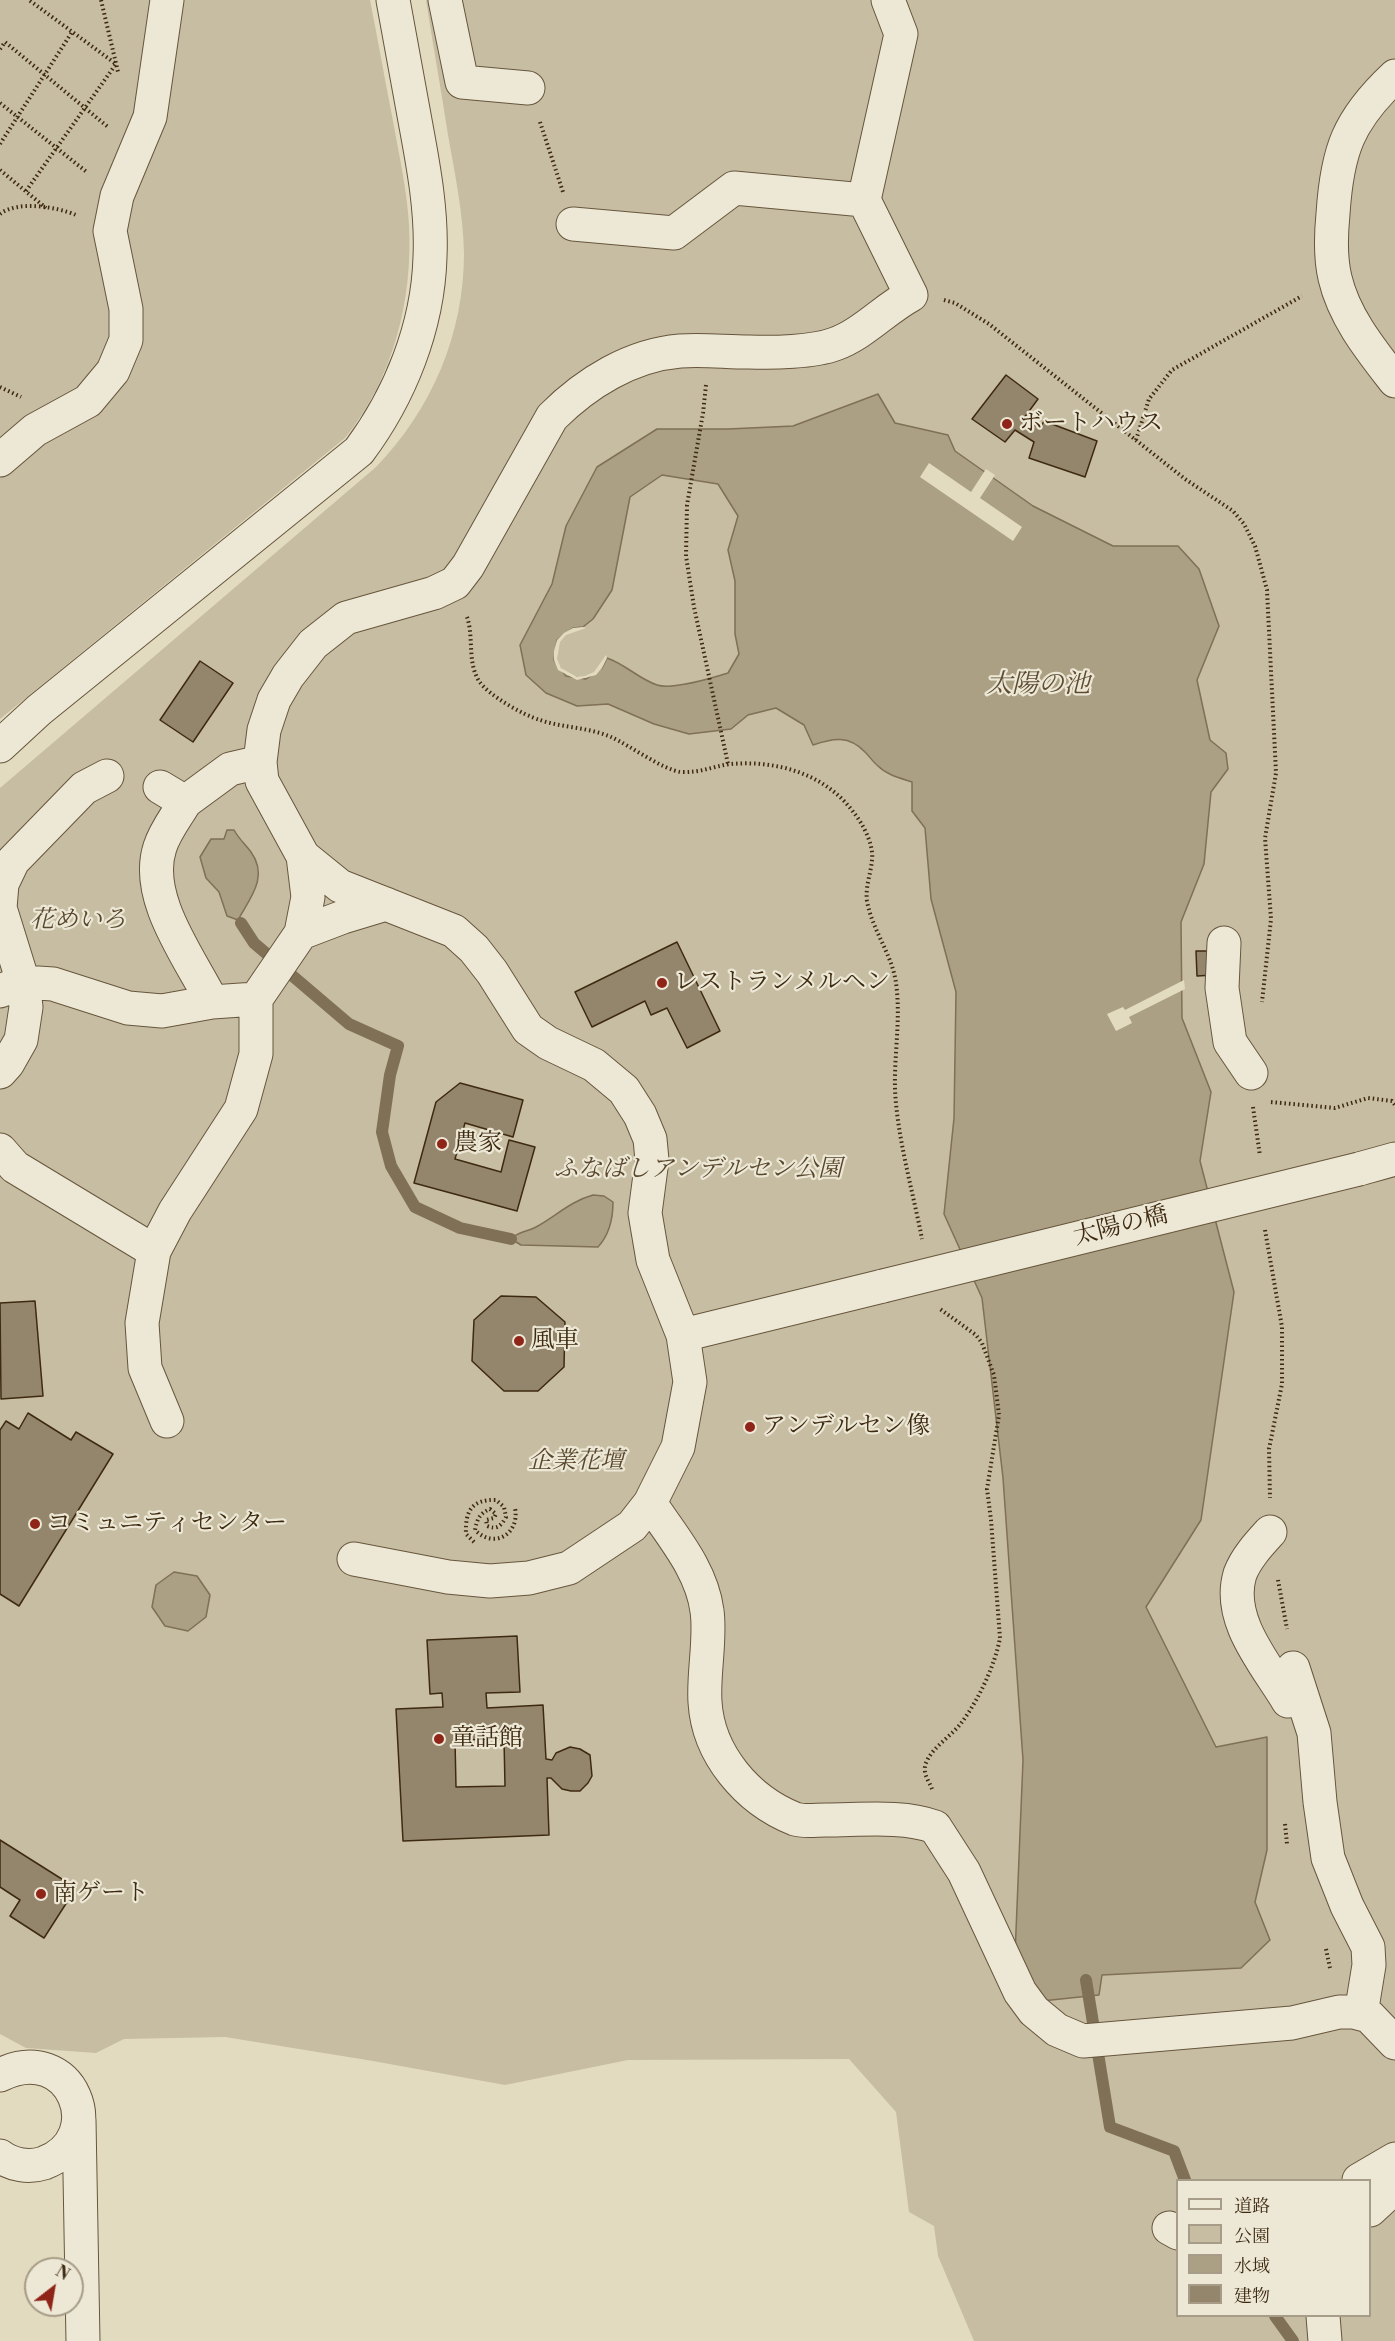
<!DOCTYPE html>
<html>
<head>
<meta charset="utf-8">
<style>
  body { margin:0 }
  #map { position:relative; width:1395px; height:2341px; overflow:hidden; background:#e3dbc0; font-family:"Libre Bodoni","Noto Serif JP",serif }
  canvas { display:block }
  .legend { position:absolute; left:1176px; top:2179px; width:195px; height:138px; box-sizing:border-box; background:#ede8d6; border:2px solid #a79c87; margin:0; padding:8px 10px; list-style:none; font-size:18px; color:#3e2a10 }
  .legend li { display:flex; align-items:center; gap:12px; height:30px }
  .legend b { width:30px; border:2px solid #a79c87 }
  .north { position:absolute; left:24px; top:2257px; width:60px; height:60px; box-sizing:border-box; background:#ede8d6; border:2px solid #a79c87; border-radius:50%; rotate:31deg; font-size:16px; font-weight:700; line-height:24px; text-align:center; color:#3e2a10 }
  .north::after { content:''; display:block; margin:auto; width:21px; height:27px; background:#8f2418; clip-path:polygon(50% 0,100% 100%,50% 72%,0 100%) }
</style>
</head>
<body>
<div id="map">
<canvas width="1395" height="2341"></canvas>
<ul class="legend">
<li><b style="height:8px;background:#ede8d6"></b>道路</li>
<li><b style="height:16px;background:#c7bda2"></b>公園</li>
<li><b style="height:16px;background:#ab9f84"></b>水域</li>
<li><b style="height:16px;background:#94866c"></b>建物</li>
</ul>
<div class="north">N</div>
</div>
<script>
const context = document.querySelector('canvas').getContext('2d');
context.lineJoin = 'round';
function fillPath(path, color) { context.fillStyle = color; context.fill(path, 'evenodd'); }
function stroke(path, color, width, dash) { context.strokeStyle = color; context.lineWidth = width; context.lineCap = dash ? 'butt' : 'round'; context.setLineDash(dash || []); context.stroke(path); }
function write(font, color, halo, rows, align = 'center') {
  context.font = font + ' "Libre Bodoni","Noto Serif JP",serif'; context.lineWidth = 4.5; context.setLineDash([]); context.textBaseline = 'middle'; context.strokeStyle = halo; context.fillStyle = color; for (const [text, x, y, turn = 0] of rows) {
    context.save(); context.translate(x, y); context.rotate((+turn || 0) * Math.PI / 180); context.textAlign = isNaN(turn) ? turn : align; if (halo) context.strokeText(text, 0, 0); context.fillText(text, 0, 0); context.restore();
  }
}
fillPath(new Path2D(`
  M0,0h370c8,40 15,81 23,121 6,34 14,69 16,104 4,75 -16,154 -64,213l-345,281z
  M426,0h969v2341h-421l-36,-85 -4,-30 -25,-14 -13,-100 -47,-53 -221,1 -123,25 -132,-24 -148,-24 -101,2 -28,14 -70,-5 -26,-14v-1246l376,-321c56,-58 88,-133 88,-214 -1,-40 -9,-79 -16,-118 -7,-45 -15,-90 -22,-135zM1178,2180h192v136h-192z`), '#c7bda2');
const water = new Path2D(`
  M878,394l17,29 53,12 7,16 78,55 80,40h65l21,23 20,57 -22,54 13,60 16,13 2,16 -17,23 -7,72 -23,58 1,96 29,74 -11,69 34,131 -33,228 -55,87 70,140 51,-10v113l-12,52 15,38 -29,28 -139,7 -3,20 -86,9 10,-244 -20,-282 -21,-180 -38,-84 10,-96 2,-126 -25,-93 -6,-71 -13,-17v-29c-12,-4 -25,-7 -34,-16 -5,-4 -8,-9 -13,-14 -16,-17 -32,-14 -52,-7l-9,-20 -28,-17 -28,7 -17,14 -42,5 -35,-10 -46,-20 -31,2 -31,-13 -20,-18 -6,-30 32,-61 14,-58 31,-59 60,-38h71l65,-3zM662,475l56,9 20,32 -10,34 7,31v53l4,20 -11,19c-16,5 -55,17 -71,12 -18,-6 -32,-21 -50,-27l-5,10 -16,11 -20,-3 -12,-16 3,-20 16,-12 10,-1 10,-8 19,-29 18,-93z
  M227,830h7c5,9 11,14 17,22 18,25 -1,46 -13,68l-11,-4 -8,-24 -13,-14 -6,-21 11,-18h13z
  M593,1195l11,1 9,6c0,17 -3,32 -15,45l-77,-2 -10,-6c7,-8 16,-7 25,-12 20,-11 35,-26 57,-32z
  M174,1572l23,4 13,19 -4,22 -18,14 -23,-5 -13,-19 4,-22z`);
fillPath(water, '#ab9f84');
stroke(water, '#7f7056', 1.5);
fillPath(new Path2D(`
  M929,463l42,29 15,-23 9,6 -15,23 42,29 -9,14 -93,-64z
  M583,627l3,1 -20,7 -6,7 -3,17 4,9 16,9 8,-1 9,-4 12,-17 1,3 -5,10 -6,7 -19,5 -19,-10 -4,-10v-9l3,-11 7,-7 9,-5z
  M1184,980l1,9 -56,28 3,6 -16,8 -9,-17 16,-7 2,3z`), '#e3dbc0');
stroke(new Path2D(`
  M241,923l13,20 95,81 49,22 -8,29 -8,57 9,34 24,41 45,21 51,11
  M1086,1980l24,147 64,24 11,29
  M1275,2316l18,25`), '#7f7056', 12);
const building = new Path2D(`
  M1006,375l32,24 -14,19 16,10 4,-7 53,20 -12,36 -56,-19 5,-16 -19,-12 -10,12 -33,-23z
  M200,661l33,22 -40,59 -33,-22z
  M677,942l43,89 -33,17 -20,-40 -16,7 -6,-14 -53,26 -17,-35z
  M1196,951h18v24l-17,1z
  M460,1083l63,17 -10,37 -48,-14 -10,36 46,13 8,-32 26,7 -18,64 -103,-28 22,-81z
  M501,1296l35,1 29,25 -1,45 -26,24h-34l-32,-30 2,-41z
  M35,1301l8,95 -42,3 -1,-96z
  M28,1413l43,27 5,-8 37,22 -94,152 -19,-12v-164l6,-9 13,8z
  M517,1636l3,56 -34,1 1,15 56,-3 3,54 6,1 4,-7 14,-6 10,2 10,6 2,21 -4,7 -8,8h-9l-9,-2 -11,-11h-4l2,57 -146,6 -7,-132 47,-2 -1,-14 -12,1 -3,-54zM504,1739l1,47 -49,1 -1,-47z
  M0,1840l76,48 -32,50 -34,-22 10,-16 -20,-13z`);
fillPath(building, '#94866c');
stroke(building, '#3e2a10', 1.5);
const minor = new Path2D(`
  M445,0l17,82 66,6
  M1395,76c-47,44 -58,75 -62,138 -2,20 -3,43 2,64 9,39 36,72 60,103
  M864,200l37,-166 -13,-34
  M0,460l35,-30 53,-29 25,-30 13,-31v-31l-16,-78 7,-35 33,-79 17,-117
  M0,746l39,-36 320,-259c41,-55 69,-124 71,-194 2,-44 -6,-88 -14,-131 -8,-42 -15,-84 -23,-126
  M160,787l25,15c-8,14 -20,29 -25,45 -17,51 31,112 52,155
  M185,802l45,-33 30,-7
  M303,856l37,30 114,45 20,18 18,23 36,57 20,14 46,22 30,25 16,25 10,24 2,21 -7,53 8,47 30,75 7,47 -12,65 -28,56 -18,23 -63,42 -40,10 -39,3 -42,-4 -94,-18
  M301,933l42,-16 43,-13
  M1224,943l-2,45 8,54 21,31
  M0,991l23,-9 30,2 75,24 34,3 50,-9 44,-3
  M0,1072l8,-9 13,-23 5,-33 -3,-25 -23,-74 2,-24 11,-23 71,-73 23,-12
  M0,1150l15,17 139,84
  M1359,1169l36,-10
  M683,1335l200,-49
  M167,1421l-22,-53 -3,-45 12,-72 21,-40 66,-102 15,-55v-55l45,-66 7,-36 -5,-41 -41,-75 -2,-19 4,-32 10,-30 14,-24 25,-32 33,-26 88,-25 21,-10 13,-17 84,-149c34,-34 79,-62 128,-66 22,-2 46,1 69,1 23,1 65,0 86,-8 28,-10 50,-35 76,-49l-47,-95 -130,-12 -60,45 -101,-9
  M650,1503c22,33 52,67 57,108 4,27 -4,63 -2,91 3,52 42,98 90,117 9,3 21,1 31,1 34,0 78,-5 109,7l29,45 56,120 14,19 23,19 26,11 209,-18 47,-11h15l15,4 26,27
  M1270,1532c-11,12 -24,26 -30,42 -14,46 26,90 48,127
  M1293,1668l21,65 6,69 8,56 19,48 21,41 1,18 -8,49
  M0,2075c72,-36 111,63 44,88 -15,5 -32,2 -44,-7
  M79,2120l4,221
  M1359,2180l36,-21
  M1370,2210l25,-23
  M1169,2228l9,5
  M1323,2316l2,25`);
stroke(minor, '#67563c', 35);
stroke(new Path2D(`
  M101,0l17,72
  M0,49l5,-7 103,85
  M0,103l88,70
  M540,122l23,70
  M0,144l72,-112
  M0,170l46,38
  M26,191l90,-127 -87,-64
  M0,214c18,-14 57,-7 76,1
  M944,300l11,3 34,21 196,155 48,32 11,13 11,22 12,44 9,183 -11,65 6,81 -9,83
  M706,385l-3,28 -16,92 -1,51 8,51 34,157
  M0,387l21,10
  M1136,440l13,-41 23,-29 130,-74
  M467,617c7,20 0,45 12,64 9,14 44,34 61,39 23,8 48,7 71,17 20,9 52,33 70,35 20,1 32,-6 50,-8 46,-4 95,10 123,49 9,11 20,32 18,47 -1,13 -7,27 -5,41 5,29 25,53 29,82 5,36 -2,71 -1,106 2,48 18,103 27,150
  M1271,1102l64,6 33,-10 24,3 3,4
  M1253,1107l7,49
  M1265,1230l17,97v57l-13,65 1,49
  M474,1542l-8,-8c-1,-23 6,-35 30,-34l8,7 2,10c-5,9 -9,13 -19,9l-1,-6 8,-2 2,-4 -6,-5c-10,4 -13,10 -15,21 20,20 45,3 40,-22
  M1278,1580l9,49
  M932,1789c-3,-8 -10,-16 -6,-26 6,-16 26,-27 36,-41 17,-23 33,-57 38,-84l-9,-118 -4,-31 12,-74 -5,-40 -12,-32 -6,-8 -36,-26
  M1285,1824l2,20
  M1326,1949l4,19`), '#3e2a10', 4, [1.5, 3]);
stroke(minor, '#ede8d6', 33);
const minorBridge = new Path2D(`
  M883,1286l476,-117`);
stroke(minorBridge, '#67563c', 35, []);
stroke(minorBridge, '#ede8d6', 33);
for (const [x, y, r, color] of [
  [1007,424,6,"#8f2418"],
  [662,983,6,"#8f2418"],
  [442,1144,6,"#8f2418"],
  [519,1341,6,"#8f2418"],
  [750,1427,6,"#8f2418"],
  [35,1524,6,"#8f2418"],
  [439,1739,6,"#8f2418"],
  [41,1894,6,"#8f2418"]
]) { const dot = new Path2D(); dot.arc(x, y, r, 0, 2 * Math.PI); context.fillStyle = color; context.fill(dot); stroke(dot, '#ede8d6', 2); }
write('24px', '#3e2a10', '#ede8d6', [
  ["ボートハウス",1019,424],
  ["レストランメルヘン",674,983],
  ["農家",454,1144],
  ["風車",531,1341],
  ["アンデルセン像",762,1427],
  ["コミュニティセンター",47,1524],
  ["童話館",451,1739],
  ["南ゲート",53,1894]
], 'left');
write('italic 24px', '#59472d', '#ede8d6', [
  ["花めいろ",78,921],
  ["ふなばしアンデルセン公園",698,1170],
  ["企業花壇",576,1462]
]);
write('24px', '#3e2a10', '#ede8d6', [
  ["太陽の橋",1121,1227,-14]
]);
write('italic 26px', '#5f4d33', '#ede8d6', [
  ["太陽の池",1038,686]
]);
</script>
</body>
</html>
